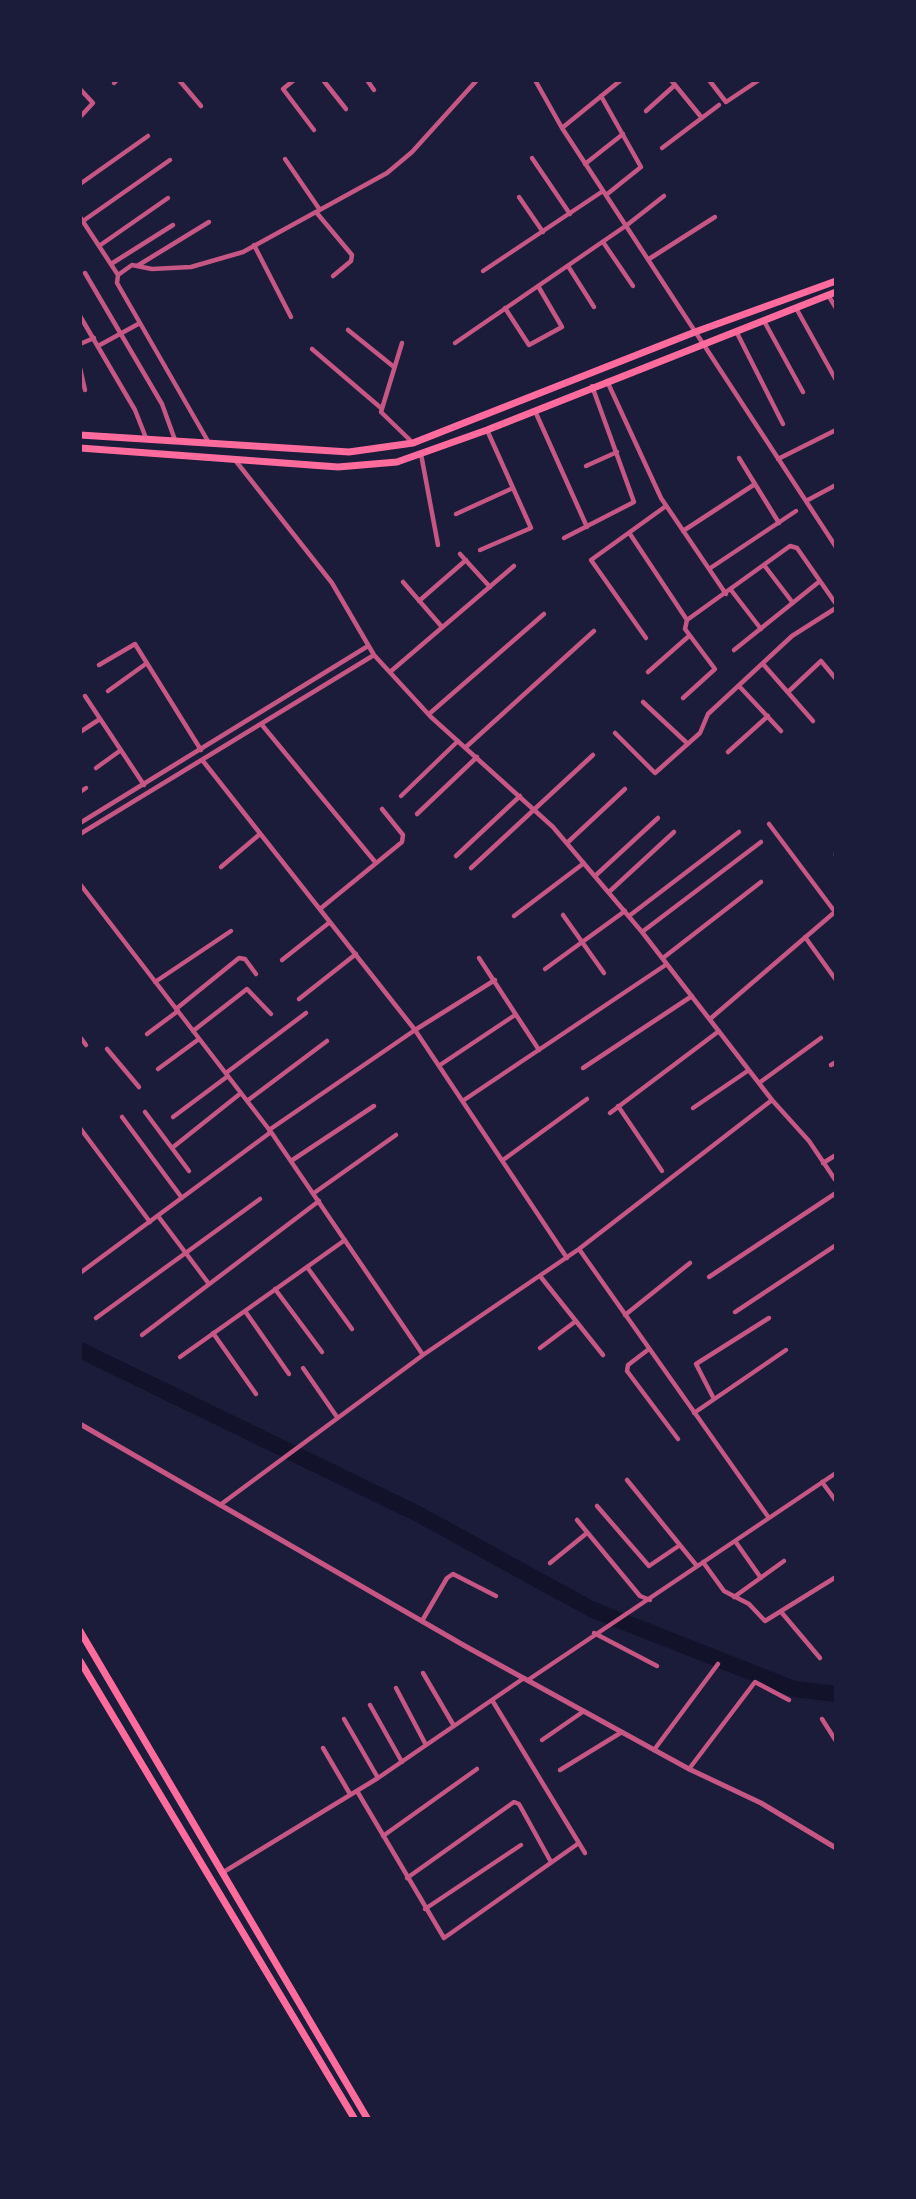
<!DOCTYPE html>
<html>
<head>
<meta charset="utf-8">
<style>
  body { margin:0 }
  #map { position:relative; width:916px; height:2199px; overflow:hidden; background:#1b1b3a; font-family:Figtree,sans-serif }
  canvas { display:block }
  .frame { position:absolute; inset:0; border:82px solid #1b1b3a; pointer-events:none }
</style>
</head>
<body>
<div id="map">
<canvas width="916" height="2199"></canvas>
<div class="frame"></div>
</div>
<script>
const context = document.querySelector('canvas').getContext('2d');
context.lineJoin = 'round';
function stroke(path, color, width, dash) { context.strokeStyle = color; context.lineWidth = width; context.lineCap = dash ? 'butt' : 'round'; context.setLineDash(dash || []); context.stroke(path); }
stroke(new Path2D(`
  M80,1350l338,164 173,95 203,80 42,5`), '#12122b', 16);
stroke(new Path2D(`
  M179,80l22,26
  M294,80l-11,9 31,41
  M323,80l23,29
  M367,80l7,10
  M535,80l27,48 274,419
  M671,80l31,38
  M709,80l17,22 33,-22
  M114,83l3,-3
  M80,89l13,14 -13,14
  M601,96l40,71 -35,28
  M646,111l29,-26
  M562,128l59,-48
  M662,148l57,-43
  M532,158l38,56
  M285,159l35,51
  M585,164l38,-30
  M80,184l68,-48
  M519,197l24,35
  M316,212l36,43 -1,6 -18,15
  M80,217l38,58
  M83,221l87,-61
  M603,242l30,44
  M254,245l37,72
  M99,246l69,-48
  M649,259l66,-42
  M111,264l62,-39
  M137,266l72,-44
  M568,266l26,41
  M483,271l120,-80
  M85,273l77,131 13,36
  M828,295l8,13
  M505,308l24,37 33,-18 -24,-41
  M796,308l40,72
  M80,316l55,94 11,28
  M764,321l39,71
  M348,330l46,37
  M736,331l47,93
  M402,343l-21,69 32,31
  M455,343l172,-118 37,-29
  M80,344l14,-6
  M98,346l42,-23
  M312,349l69,59
  M80,368l5,22
  M607,381l54,117 65,96
  M535,411l52,116
  M209,443l-92,-160 1,-8 14,-10 20,4 39,-2 52,-15 144,-79 25,-21 65,-72
  M421,454l17,91
  M739,458l40,65
  M778,459l58,-29
  M235,460l97,123 42,72 57,62 122,110 89,105 130,168 37,41 27,40
  M586,466l31,-14
  M806,501l30,-16
  M456,514l57,-26
  M683,531l72,-47
  M630,534l57,86
  M564,538l70,-36 -42,-116
  M480,550l51,-22 -44,-98
  M460,554l30,33
  M764,565l29,38
  M709,569l87,-58
  M403,582l39,45
  M731,590l30,39
  M419,601l47,-41
  M646,638l-55,-78 75,-54
  M734,650l86,-69
  M763,664l50,57
  M99,665l36,-21 66,106
  M390,672l124,-106
  M648,672l41,-36
  M739,686l42,45
  M108,691l39,-28
  M788,692l33,-31 15,18
  M85,696l59,89
  M683,698l32,-29 -30,-40 2,-9 103,-74 7,2 39,56
  M643,702l45,42
  M429,714l115,-100
  M262,725l114,138
  M80,732l20,-13
  M615,733l40,40 45,-40 8,-19 84,-78 44,-28
  M466,747l128,-116
  M728,752l40,-36
  M203,761l212,269 152,228
  M96,768l25,-18
  M80,792l6,-4
  M401,796l57,-55
  M417,814l60,-57
  M80,823l288,-177
  M769,824l66,88
  M80,834l294,-179
  M567,843l58,-54
  M836,853v3
  M456,856l64,-60
  M221,867l39,-33
  M471,868l122,-113
  M595,876l63,-58
  M80,884l191,248 152,223
  M609,892l65,-60
  M320,909l82,-67 1,-7 -21,-26
  M563,915l41,58
  M514,916l70,-53
  M629,916l110,-84
  M642,932l119,-90
  M805,937l31,43
  M479,958l60,92
  M663,958l98,-76
  M282,960l48,-38
  M545,969l80,-58
  M155,982l76,-51
  M299,999l57,-45
  M176,1009l63,-51 6,1 11,15
  M710,1019l126,-108
  M193,1031l54,-42 24,25
  M147,1034l31,-23
  M80,1037l6,8
  M107,1049l32,38
  M440,1065l75,-50
  M831,1065l5,-3
  M583,1068l109,-72
  M158,1069l41,-30
  M226,1073l80,-60
  M759,1083l62,-45
  M464,1100l203,-136
  M247,1101l80,-60
  M618,1106l44,65
  M693,1108l56,-38
  M145,1112l44,59
  M610,1113l109,-82
  M122,1117l60,81
  M173,1117l55,-41
  M80,1128l70,94
  M269,1130l146,-100 80,-50
  M172,1148l69,-55
  M503,1160l84,-61
  M291,1161l83,-55
  M823,1163l13,-8
  M314,1193l82,-58
  M158,1216l51,68
  M579,1249l190,269
  M307,1267l45,62
  M80,1273l191,-141
  M540,1276l63,79
  M709,1277l127,-84
  M275,1289l47,63
  M245,1311l44,63
  M735,1312l101,-67
  M625,1315l65,-52
  M96,1318l164,-119
  M213,1333l43,61
  M142,1335l177,-134
  M540,1348l36,-27
  M649,1349l-21,16 -1,6 51,68
  M180,1357l165,-117
  M303,1368l34,49
  M714,1399l-18,-35 73,-46
  M694,1413l92,-63
  M627,1480l70,86
  M822,1482l14,19
  M220,1505l203,-150 156,-106 193,-149
  M597,1506l52,60 31,-21
  M577,1520l63,76 10,4
  M735,1541l26,37
  M703,1562l21,29 25,13 16,17 71,-44
  M550,1563l37,-30
  M734,1597l50,-36
  M782,1613l38,45
  M422,1621l25,-43 6,-4 43,22
  M594,1633l63,33
  M423,1673l31,53
  M528,1680l308,-207
  M396,1688l30,57
  M492,1700l93,153
  M370,1705l32,57
  M344,1719l34,59
  M822,1719l14,22
  M542,1740l42,-29
  M323,1748l27,46
  M654,1750l64,-86
  M689,1769l66,-87 34,18
  M560,1770l62,-38
  M357,1791l87,147 135,-95
  M383,1836l94,-67
  M222,1873l156,-95 146,-100
  M407,1878l107,-76 5,2 32,58
  M425,1909l96,-64`), '#c65784', 4.5);
stroke(new Path2D(`
  M80,1424l385,222 224,123 72,34 75,45`), '#c65784', 5);
stroke(new Path2D(`
  M80,1631l287,487
  M80,1661l274,457`), '#ff6b9d', 7);
stroke(new Path2D(`
  M80,435l269,17 64,-9 282,-111 141,-51
  M80,448l258,19 59,-5 90,-32 349,-138`), '#ff6b9d', 7);
</script>
</body>
</html>
